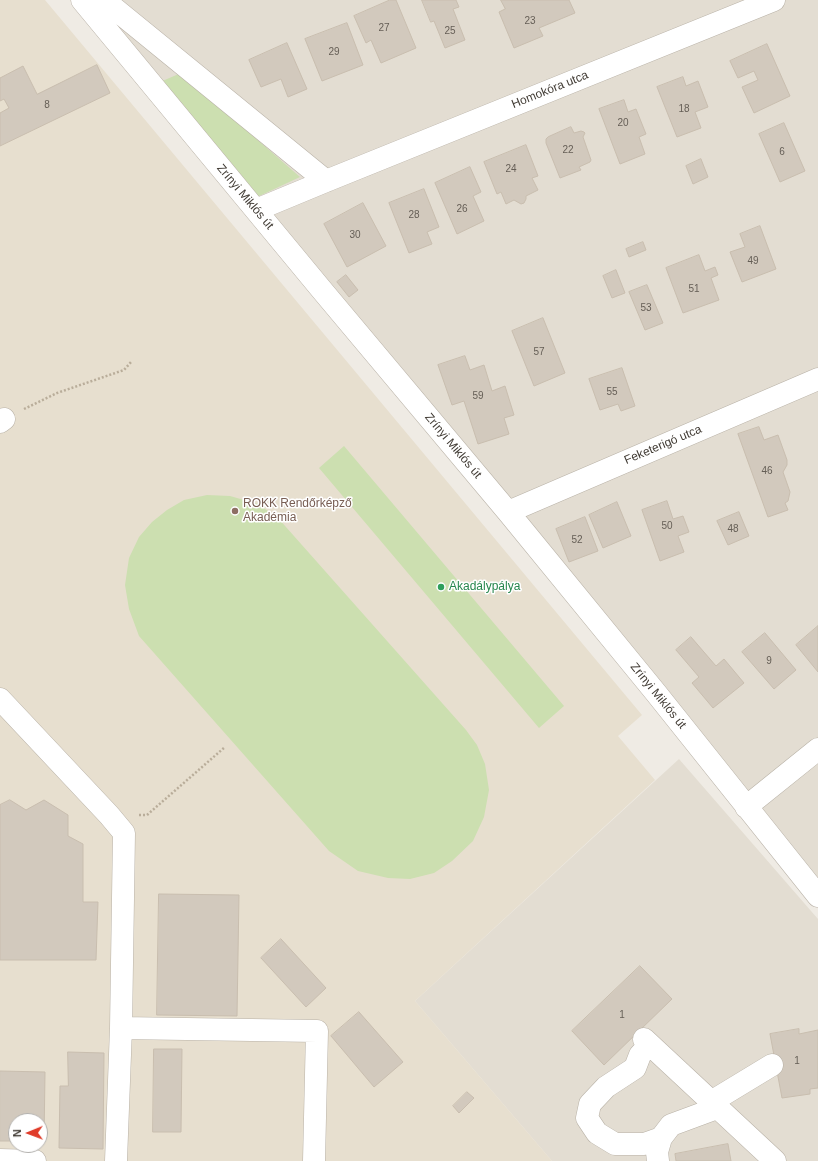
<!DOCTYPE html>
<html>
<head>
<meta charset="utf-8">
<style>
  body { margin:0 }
  #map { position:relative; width:818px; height:1161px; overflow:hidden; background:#efebe4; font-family:Arial,sans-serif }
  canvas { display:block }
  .north { position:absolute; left:8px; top:1113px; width:40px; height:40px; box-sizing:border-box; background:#fff; border:1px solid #b3b1ae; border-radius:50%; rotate:269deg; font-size:11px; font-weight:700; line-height:16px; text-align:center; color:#413b34 }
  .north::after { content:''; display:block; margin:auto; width:14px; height:18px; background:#e03c2a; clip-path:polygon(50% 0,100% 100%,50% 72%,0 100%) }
</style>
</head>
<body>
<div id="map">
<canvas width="818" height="1161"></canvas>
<div class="north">N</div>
</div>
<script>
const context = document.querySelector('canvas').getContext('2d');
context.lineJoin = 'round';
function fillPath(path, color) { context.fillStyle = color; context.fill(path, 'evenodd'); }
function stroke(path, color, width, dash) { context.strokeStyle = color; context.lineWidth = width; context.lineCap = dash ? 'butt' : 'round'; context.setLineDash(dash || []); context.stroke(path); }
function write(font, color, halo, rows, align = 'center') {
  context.font = font + ' Arial,sans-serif'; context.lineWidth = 3; context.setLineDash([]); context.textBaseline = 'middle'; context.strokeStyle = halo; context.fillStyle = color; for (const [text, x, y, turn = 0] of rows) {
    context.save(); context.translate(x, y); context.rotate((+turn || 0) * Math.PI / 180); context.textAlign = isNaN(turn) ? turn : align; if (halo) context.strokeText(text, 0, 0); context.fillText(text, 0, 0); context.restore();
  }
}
fillPath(new Path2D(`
  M91,0h727v879z
  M679,759l139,160v242h-266l-137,-160z`), '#e3ddd2');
fillPath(new Path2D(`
  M0,0h45l597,715 -24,21 37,44 -240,221 137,160h-552zM16,1121h24v24h-24z`), '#e7dfcf');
fillPath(new Path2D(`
  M181,73l119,104 -45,21 -95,-116z
  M344,446l220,260 -25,22 -220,-260z
  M207,495l23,1 28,8 20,14 188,212 11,15 8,19 4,26 -5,27 -11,24 -21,20 -18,12 -24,6 -22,-1 -30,-7 -29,-20 -190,-215 -10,-27 -4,-24 4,-27 10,-21 13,-15 15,-12 17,-10z`), '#ccdfb0');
const building = new Path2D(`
  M390,0h6l20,48 -35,15 -10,-23 -5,3 -12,-27z
  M422,0h34l3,7 -6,2 12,31 -20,8 -11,-27 -3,1z
  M501,0h68l6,13 -36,15 4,8 -29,12 -15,-36 6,-3z
  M347,23l16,42 -41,16 -17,-42z
  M287,43l20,46 -19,8 -7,-18 -20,8 -12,-27z
  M767,44l23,52 -36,17 -12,-26 16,-7 -4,-9 -16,7 -8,-17z
  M97,65l13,28 -110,53v-33l9,-5 -5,-9 -4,2v-23l23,-12 14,28z
  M683,77l3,9 12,-5 10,26 -13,5 6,16 -24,9 -20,-50z
  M624,100l4,12 8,-3 10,25 -7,3 6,17 -25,10 -21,-55z
  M784,123l21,48 -25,11 -21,-48z
  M571,127l3,6 7,-2 3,1 1,1 -2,4 8,23 -1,2 -11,5 2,3 -21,8 -14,-35v-4l2,-2z
  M526,145l12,31 -6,2 6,12 -12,6v3l-2,4 -3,1 -7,-4 -8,4 -5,-12 -4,2 -13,-32z
  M701,159l7,18 -15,7 -7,-18z
  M470,167l11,25 -8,4 11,25 -27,13 -22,-51z
  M424,189l15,38 -12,5 5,12 -23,9 -20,-50z
  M363,203l23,43 -39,21 -23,-43z
  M760,226l16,43 -34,13 -12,-30 15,-5 -5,-13z
  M643,242l3,8 -17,7 -3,-8z
  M699,255l6,16 10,-4 3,8 -7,3 8,22 -36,13 -17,-45z
  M616,270l9,23 -13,5 -9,-22z
  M346,275l12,15 -9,7 -12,-15z
  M647,285l16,38 -18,7 -16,-38z
  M543,318l22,55 -31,13 -22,-55z
  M465,356l5,14 14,-5 8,26 13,-5 9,29 -10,3 5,16 -31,10 -14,-43 -12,4 -14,-40z
  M622,368l13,38 -14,5 -3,-7 -18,6 -11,-31z
  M759,427l5,13 14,-5 9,25v5l-4,7 7,20 -2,9 -3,2 3,7 -20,7 -30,-83z
  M667,501l6,18 10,-3 6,16 -11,4 6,16 -24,9 -18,-51z
  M617,502l14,34 -28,12 -14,-33z
  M739,512l10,24 -21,9 -11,-24z
  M585,517l13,34 -29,11 -13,-33z
  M818,626v46l-22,-27z
  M765,633l31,37 -22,19 -32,-37z
  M691,637l25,29 8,-7 20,24 -31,25 -21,-25 7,-6 -23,-27z
  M10,800l16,10 18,-10 24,15v21l15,8v58h15l-2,58h-96v-155z
  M159,894l80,1 -2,121 -80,-1z
  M281,939l45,49 -20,19 -45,-49z
  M640,966l32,33 -68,66 -32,-34z
  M359,1012l44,50 -29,25 -43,-51z
  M799,1029v5l19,-4v58l-8,1v5l-28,4 -12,-64z
  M154,1049h28l-1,83h-28z
  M68,1052l36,1 -1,96 -44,-1 1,-62h8z
  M0,1071l45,1 -1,70h-4v-21h-24v20h-16z
  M467,1092l7,6 -15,15 -6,-7z
  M728,1144l3,17h-55l-1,-7z`);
fillPath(building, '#d2c9bd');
stroke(building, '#c9beaf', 1);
const minor = new Path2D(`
  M82,0l239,289 187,223 148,181 162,203
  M104,0l222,181
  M256,210l70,-29 448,-181
  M0,422l4,-3
  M508,512l310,-133
  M0,699l109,116 15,18 -3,195 -5,133
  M746,807l72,-58
  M121,1028l196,3 -3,130
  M644,1039l131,122
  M649,1045l-9,10 -5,13 -29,19 -16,17 -3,14 10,15 18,11h29l17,-6
  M711,1102l61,-37
  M0,1160l35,1
  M658,1161l-1,-9 4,-14 10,-13 46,-17`);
stroke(minor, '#b9b2a7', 23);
stroke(new Path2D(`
  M24,409l33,-16 67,-23 7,-8
  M139,815h8l78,-68`), '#b9ad9a', 2.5, [2, 2]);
stroke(minor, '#fff', 22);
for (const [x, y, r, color] of [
  [235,511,4,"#8d6e63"],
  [441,587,4,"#2e9e5b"]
]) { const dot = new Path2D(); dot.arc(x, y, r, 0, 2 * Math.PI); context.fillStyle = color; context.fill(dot); stroke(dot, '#fff', 1.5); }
write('10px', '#655e56', null, [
  ["23",530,21],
  ["27",384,28],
  ["25",450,31],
  ["29",334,52],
  ["8",47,105],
  ["18",684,109],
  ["20",623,123],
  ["22",568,150],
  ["6",782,152],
  ["24",511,169],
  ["26",462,209],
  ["28",414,215],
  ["30",355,235],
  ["49",753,261],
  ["51",694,289],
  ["53",646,308],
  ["57",539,352],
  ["55",612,392],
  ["59",478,396],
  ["46",767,471],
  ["50",667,526],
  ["48",733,529],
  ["52",577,540],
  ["9",769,661],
  ["1",622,1015],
  ["1",797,1061]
]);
write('12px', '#413b34', '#fff', [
  ["Homokóra utca",550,90,-22],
  ["Zrínyi Miklós út",245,197,50],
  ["Feketerigó utca",663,445,-23],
  ["Zrínyi Miklós út",453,446,50],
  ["Zrínyi Miklós út",658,696,51]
]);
write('12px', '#785e54', '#fff', [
  ["ROKK Rendőrképző",243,504],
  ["Akadémia",243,518]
], 'left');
write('12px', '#27864d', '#fff', [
  ["Akadálypálya",449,587]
], 'left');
</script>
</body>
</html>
